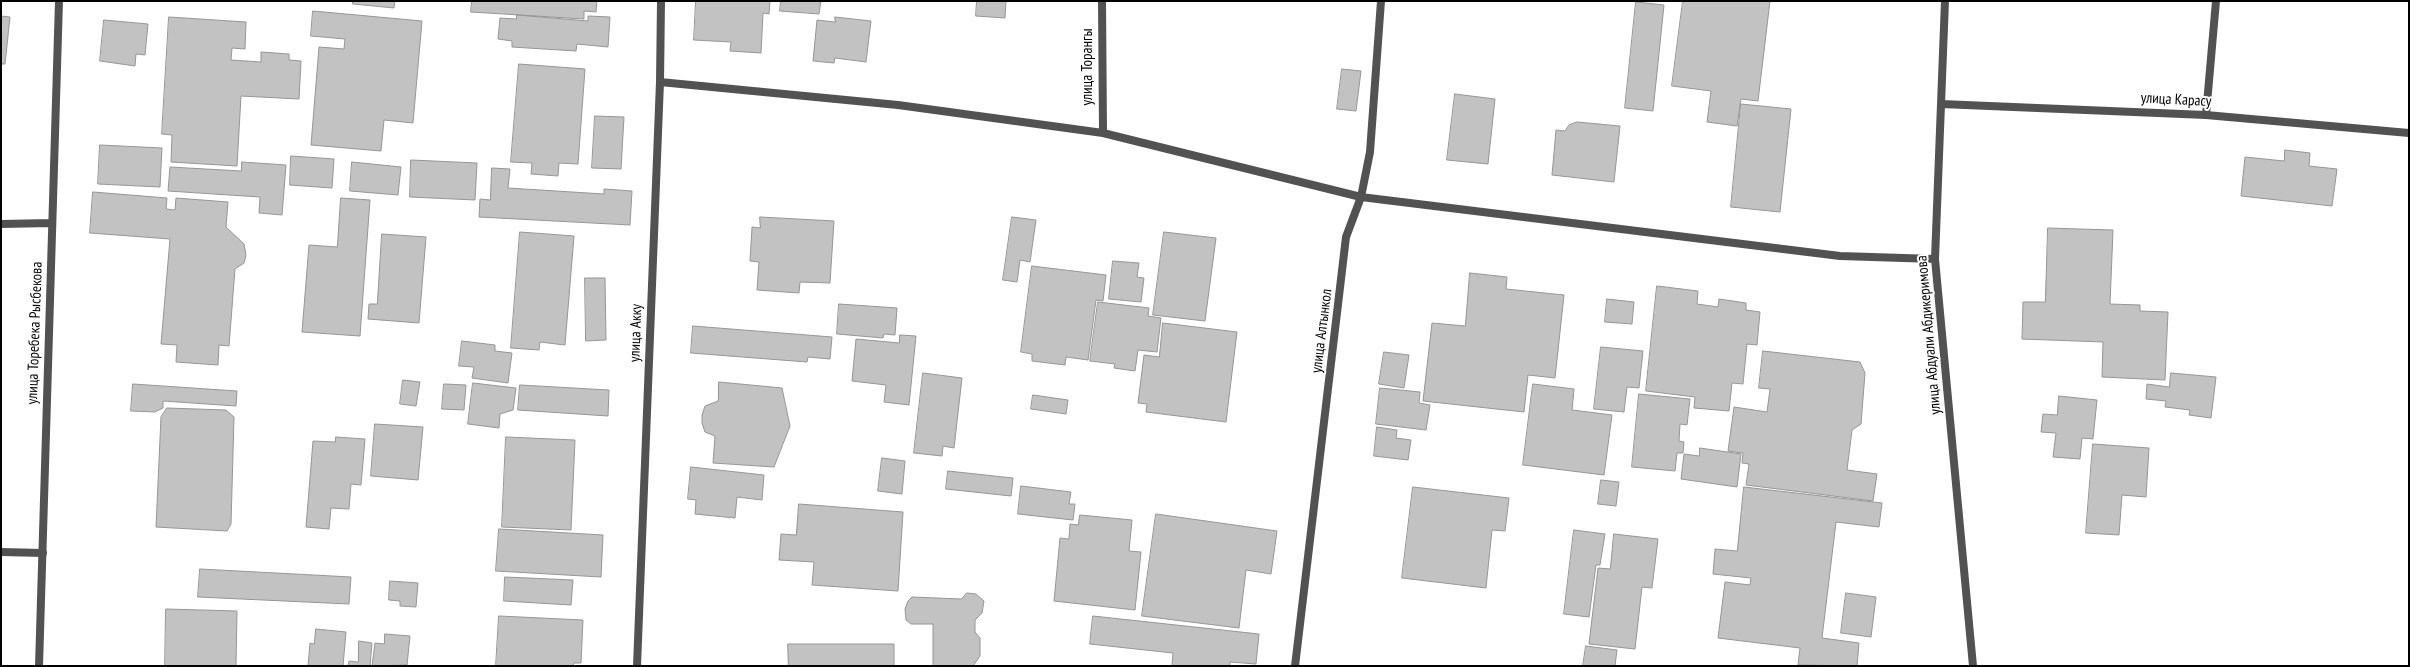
<!DOCTYPE html>
<html>
<head>
<meta charset="utf-8">
<style>
  body { margin:0 }
  #map { position:relative; width:2410px; height:667px; overflow:hidden; background:#fff; font-family:"PT Sans Narrow",sans-serif }
  canvas { display:block }
  .frame { position:absolute; inset:0; border:2px solid #000; pointer-events:none }
</style>
</head>
<body>
<div id="map">
<canvas width="2410" height="667"></canvas>
<div class="frame"></div>
</div>
<script>
const context = document.querySelector('canvas').getContext('2d');
context.lineJoin = 'round';
function fillPath(path, color) { context.fillStyle = color; context.fill(path, 'evenodd'); }
function stroke(path, color, width, dash) { context.strokeStyle = color; context.lineWidth = width; context.lineCap = dash ? 'butt' : 'round'; context.setLineDash(dash || []); context.stroke(path); }
function write(font, color, halo, rows, align = 'center') {
  context.font = font + ' "PT Sans Narrow",sans-serif'; context.lineWidth = 4; context.setLineDash([]); context.textBaseline = 'middle'; context.strokeStyle = halo; context.fillStyle = color; for (const [text, x, y, turn = 0] of rows) {
    context.save(); context.translate(x, y); context.rotate((+turn || 0) * Math.PI / 180); context.textAlign = isNaN(turn) ? turn : align; if (halo) context.strokeText(text, 0, 0); context.fillText(text, 0, 0); context.restore();
  }
}
const building = new Path2D(`
  M353,1h42l-1,7 -41,-4z
  M472,1h125l-1,11 -12,-1v8l-113,-7z
  M696,1h74l-1,13 -6,-1 -2,40 -31,-2 1,-9 -37,-2z
  M781,1h40l-2,13 -39,-3z
  M977,1h29l-1,17 -29,-2z
  M1683,1h87l-12,100 -17,-2 -4,27 -30,-4 4,-31 -39,-5z
  M1636,2l28,3 -11,106 -28,-3z
  M313,11l109,10 -9,102 -29,-3 -3,31 -70,-6 8,-98 25,2 1,-10 -34,-3z
  M517,15l71,6v-5l22,1 -2,30 -31,-3 -1,7 -64,-4v-6l-14,-2 2,-21 16,1z
  M1,16l9,1 -5,47h-4z
  M169,17l77,5 -1,27 -13,-1 -1,12 30,2v-10l28,2v6l12,1 -2,38 -58,-3 -4,70 -66,-4 1,-27 -10,-1z
  M835,17l36,4 -5,41 -31,-4 -1,5 -21,-2 4,-41 18,2z
  M104,20l44,4 -3,31 -9,-1 -1,12 -35,-5z
  M519,64l66,5 -7,95 -19,-1 -1,13 -27,-2 1,-11 -21,-1z
  M1342,69l19,2 -5,40 -19,-2z
  M1455,94l40,5 -7,65 -41,-4z
  M1741,104l50,5 -11,103 -49,-5z
  M595,116l29,1 -3,52 -29,-1z
  M1577,122l43,4 -6,56 -62,-7 4,-45 9,1 4,-6z
  M100,145l62,3 -2,39 -62,-3z
  M2285,150l25,3 -1,13 28,3 -5,37 -91,-10 4,-39 39,4z
  M291,156l43,3 -2,29 -42,-3z
  M411,160l66,3 -2,37 -65,-3z
  M242,162l44,3 -4,50 -23,-2 1,-16 -92,-6 2,-24 71,4z
  M352,162l49,5 -3,28 -48,-4z
  M492,168l18,1 -2,19 96,6v-5l28,2 -2,34 -151,-8 1,-18 10,1z
  M93,192l74,6 -1,11 9,1 1,-12 52,4 -2,25 18,17 2,11 -2,8 -9,6 -6,77 -10,-1 -1,20 -42,-3 1,-17 -16,-1 9,-105 -80,-6z
  M341,198l29,2 -10,136 -58,-4 7,-87 28,2z
  M760,217l74,4 -4,62 -30,-1 -1,11 -42,-3 2,-28 -9,-1 2,-34 8,1z
  M1012,217l24,3 -6,42 -10,-2 -3,22 -14,-2z
  M2048,228l65,2 -3,74 30,1v6l28,1 -3,68 -63,-3 1,-35 -81,-3 1,-37h22z
  M520,232l54,4 -9,109 -25,-3 -1,8 -28,-2z
  M1164,232l52,6 -11,83 -52,-6z
  M382,234l44,3 -7,86 -51,-4 1,-15h8z
  M1113,261l26,2 -2,14 7,1 -3,24 -32,-3z
  M1032,266l74,9 -3,26 -7,-1 -8,60 -22,-3 -1,8 -33,-4v-7l-11,-2z
  M1470,273l37,4 -1,12 58,6 -9,83 -27,-3 -4,37 -101,-11 9,-78 33,3z
  M585,278h20l1,62 -20,1z
  M1657,286l41,5 -1,13 21,3 1,-8 27,4v7l14,2 -3,33 -10,-1 -4,40 -11,-1 -3,28 -35,-3 1,-11 -49,-6z
  M1607,299l27,3 -2,22 -27,-2z
  M1098,302l51,6 -1,8 13,2 -4,34 -19,-2 -3,21 -21,-3 1,-4 -25,-3z
  M839,304l58,4 -2,27 -11,-1 -1,4 -46,-4z
  M1163,323l74,9 -11,90 -80,-10 1,-8 -9,-1 6,-48 15,2z
  M693,326l139,11 -2,22 -22,-2 -1,5 -116,-9z
  M900,335l16,1 -7,69 -25,-3 2,-17 -34,-4 4,-42 43,4z
  M462,341l33,4v6l17,2 -4,30 -36,-5 2,-11 -15,-1z
  M1601,347l42,4 -4,37 -12,-1 -3,25 -30,-3z
  M1763,351l97,11 5,11 -4,51 -9,6 -5,40 30,4 -4,27 -127,-16 3,-21 -7,-1 1,-10 -15,-2 6,-44 33,5 3,-23 -11,-1z
  M1384,352l25,3 -5,33 -25,-4z
  M923,373l39,5 -8,70 -11,-2 -1,10 -28,-3z
  M2171,373l45,4 -5,41 -22,-3 1,-5 -25,-3 1,-6 -20,-2 1,-15 22,3z
  M403,380l17,2 -4,24 -16,-2z
  M719,382l63,6 8,38 -16,41 -61,-4 2,-27 -10,-4 -3,-9v-8l3,-9 13,-5z
  M473,383l43,5 -3,22 -13,4 -1,14 -31,-4z
  M133,384l104,7 -1,15 -73,-5v7l-8,4 -24,-1z
  M444,384l22,1 -2,25 -22,-1z
  M1533,384l41,5 -2,21 40,5 -8,60 -81,-10z
  M520,385l89,5 -1,26 -90,-6z
  M1380,388l40,4 -1,11 11,2 -4,25 -50,-6z
  M1639,394l51,5 -3,26 -7,-1 -1,17 5,1 -1,11h-6l-2,18 -43,-4z
  M1033,395l35,5 -2,14 -35,-5z
  M2059,396l38,4 -4,39 -11,-1 -2,21 -27,-2 3,-24 -15,-1 2,-18 14,1z
  M167,408l59,2 8,7 -3,107 -4,7 -71,-4 5,-110z
  M375,424l48,3 -5,53 -47,-4z
  M1377,427l20,3 -1,8 15,2 -3,20 -34,-4z
  M336,437l29,2 -4,46 -10,-1 -2,25 -18,-1 -2,21 -23,-2 7,-86 22,1z
  M506,437l69,3 -4,90 -69,-3z
  M2093,444l56,4 -3,49 -24,-2 -3,40 -33,-2z
  M1700,448l41,6 -4,33 -56,-8 3,-25 15,2z
  M882,458l23,3 -3,33 -24,-3z
  M691,467l73,8 -2,25 -25,-3 -2,21 -40,-4 1,-14 -8,-1z
  M948,471l65,7 -2,18 -65,-7z
  M1601,480l18,2 -3,24 -18,-2z
  M1021,486l50,6 -2,12h6l-2,16 -55,-6z
  M1413,487l96,11 -4,33 -13,-1 -6,58 -84,-10z
  M1744,487l138,16 -3,24 -43,-5 -14,116 37,5 -2,23 -59,-1 2,-17 -82,-10 7,-56 25,3 1,-7 -38,-4 2,-25 22,2z
  M799,504l104,8 -5,79 -86,-6 2,-23 -35,-2 2,-26 15,1z
  M1156,514l121,17 -6,43 -25,-4 -7,58 -97,-12z
  M1080,515l52,5 -3,31 12,1 -6,58 -81,-9 6,-63 9,1 1,-15 8,1z
  M499,529l104,6 -2,42 -105,-6z
  M1574,530l31,4 -5,31h-4l-7,52 -25,-3z
  M1614,534l44,5 -6,49 -10,-1 -7,62 -46,-5 9,-76 12,1z
  M200,569l151,8 -2,27 -151,-7z
  M505,577l68,3 -2,25 -67,-4z
  M390,581l28,2 -2,24 -16,-1v-5l-11,-1z
  M967,593l9,1 8,7 -2,12 -7,7v12l5,6v18l-7,10h-40v-42h-22l-5,-4 -1,-11 3,-8 4,-4 49,2z
  M1846,593l30,4 -5,40 -30,-4z
  M166,609l71,2 -1,55h-71z
  M499,616l84,4 -2,43h-7l-1,3h-77z
  M1093,616l166,18 -3,30 -26,-2v4h4h-62l1,-13 -83,-9z
  M316,629l30,3 -3,34h-35l2,-23 4,1z
  M385,634l25,2 -3,29 -35,1 3,-23 9,1z
  M359,641l13,2 -2,23h-22l1,-5 9,1z
  M788,644h106v22h-114h8z
  M1586,646l31,4 -2,16h-32z`);
fillPath(building, '#c2c2c2');
stroke(building, '#969696', 1);
stroke(new Path2D(`
  M2206,115l10,-114
  M1,552l42,1`), '#525252', 8);
stroke(new Path2D(`
  M1102,1l1,132
  M1945,1l-10,258 38,407
  M660,82l238,23 205,28 258,64 479,59 95,3
  M1941,104l265,11 203,18
  M1,224l51,-1
  M39,666l20,-665
  M637,666l23,-584 1,-81
  M1295,666l51,-429 15,-40 9,-45 11,-151`), '#525252', 8);
write('15px', '#000', '#fff', [
  ["улица Торангы",1088,67,-90],
  ["улица Карасу",2176,100,3],
  ["улица Алтынкол",1322,331,-83],
  ["улица Торебека Рысбекова",35,333,-88],
  ["улица Акку",636,333,-88],
  ["улица Абдуали Абдикеримова",1929,335,-95]
]);
</script>
</body>
</html>
